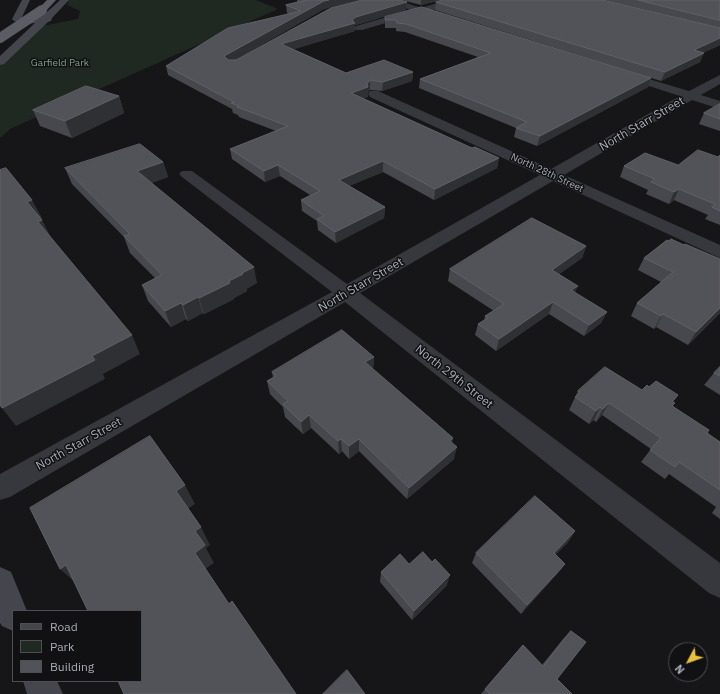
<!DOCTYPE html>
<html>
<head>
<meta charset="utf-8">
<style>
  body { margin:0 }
  #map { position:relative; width:720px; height:694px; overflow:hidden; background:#161618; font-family:"IBM Plex Sans",sans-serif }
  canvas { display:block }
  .legend { position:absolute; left:12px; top:610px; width:130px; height:72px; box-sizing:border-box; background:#111113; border:1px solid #4e4f55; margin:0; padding:5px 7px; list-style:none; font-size:12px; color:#a9acb7 }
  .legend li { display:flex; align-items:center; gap:8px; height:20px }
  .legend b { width:20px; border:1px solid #4e4f55 }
  .north { position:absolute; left:668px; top:642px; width:40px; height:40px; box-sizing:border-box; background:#111113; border:1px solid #4e4f55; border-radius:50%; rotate:229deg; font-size:11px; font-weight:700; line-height:16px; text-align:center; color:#a9acb7 }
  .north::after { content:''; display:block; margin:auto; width:14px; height:18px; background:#e8c13e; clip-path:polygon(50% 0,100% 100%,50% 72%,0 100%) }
</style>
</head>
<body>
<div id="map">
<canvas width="720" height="694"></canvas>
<ul class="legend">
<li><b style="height:5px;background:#45464d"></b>Road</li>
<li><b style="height:11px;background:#202822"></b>Park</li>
<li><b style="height:11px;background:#525358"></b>Building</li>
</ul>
<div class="north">N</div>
</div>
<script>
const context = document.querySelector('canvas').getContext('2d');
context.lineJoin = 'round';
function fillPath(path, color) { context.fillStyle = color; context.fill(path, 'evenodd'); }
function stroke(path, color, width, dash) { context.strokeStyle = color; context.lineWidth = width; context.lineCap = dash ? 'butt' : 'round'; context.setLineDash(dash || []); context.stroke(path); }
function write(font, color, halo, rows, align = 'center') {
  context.font = font + ' "IBM Plex Sans",sans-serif'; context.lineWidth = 3; context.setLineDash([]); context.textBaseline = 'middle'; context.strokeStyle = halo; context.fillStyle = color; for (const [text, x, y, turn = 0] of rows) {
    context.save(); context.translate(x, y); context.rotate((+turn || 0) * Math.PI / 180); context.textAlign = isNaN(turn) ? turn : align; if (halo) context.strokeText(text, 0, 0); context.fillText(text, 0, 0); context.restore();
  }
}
fillPath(new Path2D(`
  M69,0h187l22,9 -268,120 -10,9v-74l42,-38 36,-7 2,-8 -13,-6z`), '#202822');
fillPath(new Path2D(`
  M384,0h13l24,8 26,-8h14l-31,11 17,5v4l-3,1 -24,-8 -58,17h-6l-2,-2 2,-2 55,-16z
  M622,71l67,20 31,-16v9l-19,11 19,6v8l-28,-9 -128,75 156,70v13l-167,-77 -193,112 360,270v35l-11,-5 -364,-291 -335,195 -10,3v-26l332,-182 -150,-115 -3,-3 3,-3h10l155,113 193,-109 -170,-78 -2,-3 2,-3h8l173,78 129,-73 -62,-20 -2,-2 2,-2z`), '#37383d');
fillPath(new Path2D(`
  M22,0h8l-8,17c19,4 26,-6 38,-17h9l-17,18 -1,3 -3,1 -44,42 -4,1v-9l35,-33 -9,1 -12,-3 -2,-2z
  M0,567l11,5 16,39h-14v20l-11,-5 -2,-3z
  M23,681h34l6,13h-36z`), '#45464d');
fillPath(new Path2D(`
  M47,0h9l-11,12h-6v-4z`), '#5c5c64');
stroke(new Path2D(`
  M0,38l42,-28`), '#5c5c64', 10);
fillPath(new Path2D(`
  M297,0h62l-35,9 -89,51 172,-58 -1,8 -50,15h-1v6l-62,18 53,24 67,-1 -1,9 -30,10 -12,-1 -2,2v5l-5,1 109,50 27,10 -2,10 -63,32 -51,-28 -34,14 36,21 -1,11 -48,25 -18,-13 -1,-9 -15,-10 -1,-11 9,-5 -30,-19 -15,6 -33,-23 -2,-10 46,-18 -37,-14 -1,-2 -5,-2 -1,-4 -64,-34 -2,-9 123,-53h-2l-1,-8 11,-3z
  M402,0h39l-20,5z
  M605,0h115v28z
  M436,2l284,26v17l-17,8 -3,9 -39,19 -226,-71z
  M385,17l266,61 -3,9 -111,59 -23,-9 2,-9 -97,-40 1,-9 58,-22 -73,-25 -9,-1v-3h-11z
  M119,96l5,17 -52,25 -32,-12 -7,-16z
  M720,104v27l-21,-7 5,-11z
  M720,155v70l-15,-6 3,-4 -34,-15 -5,4 -23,-10 2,-4 -28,-13 4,-11 54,-1 40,-8z
  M163,162l5,15 -17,6 106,100 -11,6 1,2 -13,7v1l-30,15 -1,-1 -15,8 -2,-2 -15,8 -23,-26 -6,-16 13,-7 -25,-25 -6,-16 -52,-53 -7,-16z
  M667,240l53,73 -32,32 -32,-18 -2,2 -23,-13 6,-13 24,-21 -23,-12 6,-12z
  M586,246l-4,12 -23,16 16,19 32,19 -6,11 -17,13 -35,-22 -53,37 -21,-16 3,-11 6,-4 1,-4 9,-5 -46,-30 2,-12z
  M374,357l-1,12 80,69 -1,5 2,16 -47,40 -48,-48 -10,8 -7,-8 -3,3 -28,-26 -8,6 -18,-17 -2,-10 -13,-13 -3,-13 6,-3 -1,-6z
  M720,367v28l-16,-10 10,-12z
  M649,387l29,8 -5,7v4l34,27 13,9v77l-8,-6 4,-6 -47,-33 -4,5 -24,-17 10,-13 -49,-34 -6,7 -2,-2 -5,4 -20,-14 9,-19 64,-1z
  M575,531l-7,11 -13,13 10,9 -8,10 -36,40 -49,-51 4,-10z
  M409,564l38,21 -35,35 -32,-38 1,-10z
  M571,631l-14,48 15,15h-91l42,-49 19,20 21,-26z`), '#47484d');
fillPath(new Path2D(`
  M329,0h30l-35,9 -98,56 -2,-9 100,-55z
  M421,0h20l-20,5z
  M407,2l-1,8 -50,15h-1v6l-73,22 -1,-9 71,-24 4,-3z
  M720,38v7l-30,14 4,-9z
  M704,53l-4,9 -39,19 4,-9z
  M413,72l-1,9 -30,10 1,-9z
  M651,78l-3,9 -111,59 3,-10z
  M370,80v10l-2,2v5l-17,5v-9l16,-9z
  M119,96l5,17 -52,25 -7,-17z
  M499,158l-2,10 -63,32 1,-11z
  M383,161v11l-44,18v-10z
  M163,162l5,15 -26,10 -5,-16z
  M278,165l2,11 -15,6 -1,-11z
  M679,189l-5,11 -5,4 5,-12z
  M32,200l10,18 -5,2 -10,-18z
  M385,207l-1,11 -48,25 -1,-11z
  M42,220l10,19 -14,-17z
  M586,246l-4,12 -34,24 4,-12z
  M254,267l3,16 -11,6 1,2 -13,7v1l-30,15 -5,-16 30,-17 13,-8z
  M578,286l-5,11 -2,-7z
  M198,297l5,16 -15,8 -5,-16z
  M553,302l-4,12 -53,37 3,-12z
  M181,303l5,16 -15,8 -6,-16z
  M720,308v5l-32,32 8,-13z
  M607,312l-6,11 -17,13 5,-11z
  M663,314l-7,13 -2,2 7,-13z
  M132,335l8,19 -37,20 2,5 -89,47 -14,-18 90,-52z
  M374,357l-1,13 -8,-8z
  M609,403l-7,12 -6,7 7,-13z
  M600,407l-6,13 -5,4 7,-13z
  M309,415l2,13 -8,6 -2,-12z
  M453,438l-3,12v-9z
  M341,439l1,12 -3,3 -1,-13z
  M359,439v12l-10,8v-13z
  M457,447l-3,12 -47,40 2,-11z
  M185,485l10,19 -9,6 -10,-19z
  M201,527l9,18 -4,3 8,15 -10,7 -9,-17v-22z
  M575,531l-7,11 -21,21 7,-10z
  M565,564l-8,10 -36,40 6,-9z
  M66,565l12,20 -18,-16z
  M450,575l-3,10 -35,35 2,-9z`), '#2f3033');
const building = new Path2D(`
  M307,0h22l-5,1 -100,55 4,4h8l95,-52 31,-8h38l7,2 -51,15 -4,3 3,3 -74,21 65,29 38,-13 29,12 -30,10 -13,-2 -3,4 1,3 -17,6 121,55 3,-1 24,11 -64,31 -52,-28 -44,19 46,27 -50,25 -18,-13 7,-3 -23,-16 19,-9 -42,-26 -14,6 -34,-22 58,-23 -51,-19 2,-1 -8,-3 3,-1 -68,-36 62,-38 73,-17 -15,-6z
  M443,0h160l117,28v10l-26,12 10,3 -39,19 -229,-70z
  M638,0h82v20z
  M422,7l229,71 -111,58 -24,-8 11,-6 -107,-43 71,-26 -85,-29 -9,-1 -1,-3h-11v-3z
  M86,86l33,10 -54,25 -32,-11z
  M720,104v15l-16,-6z
  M140,144l23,18 -26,9 117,96 -12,6 1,1 -14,7 1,2 -31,15 -1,-1 -15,8 -2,-2 -16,8 -23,-26 20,-10 -38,-39 6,-2 -65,-66z
  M698,150l20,7 2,-2v56l-8,-4 3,-3 -36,-15 -5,3 -23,-10 4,-3 -31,-13 21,-13 33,12z
  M6,168l26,32 -5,2 15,18 -4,2 94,113 -40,21 3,4 -93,48 -2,-3v-235z
  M532,218l54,28 -34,24 26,16 -7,4 36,22 -18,13 -36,-23 -54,37 -21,-15 10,-6 -3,-2 19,-12 -54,-35z
  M671,239l13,6 1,-1 35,15v49l-24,24 -33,-18 -2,2 -24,-13 36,-31 -29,-14 23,-18 2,1z
  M342,330l32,27 -9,5 88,76 -3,3 7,6 -48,41 -50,-49 -10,7 -8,-7 -3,2 -29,-26 -8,7 -18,-18 5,-3 -21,-20 9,-5 -4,-4z
  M605,367l37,23 5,-5 2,2 7,-6 22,14 -6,7 3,1 -3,3 37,24 -2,3 13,9v48l-41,-28 -4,5 -25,-17 11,-12 -52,-35 -6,6 -3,-2 -4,4 -21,-14 5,-5 -2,-1z
  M720,367v9l-6,-3z
  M150,436l35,49 -9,6 25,36 -6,4 10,14 -10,8 34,51 3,-3 64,93h-172l-6,-13h23v-70h-53l-22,-46 -6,4 -30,-61z
  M535,496l40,35 -21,22 11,11 -38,41 -51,-52z
  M423,552l9,10 3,-3 15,16 -36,36 -33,-39 19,-18 9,10z
  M571,631l15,11 -29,37 15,15h-82l-5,-5 38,-44 20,21z
  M347,670l18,24h-42z`);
fillPath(building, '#525358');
stroke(building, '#606167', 1);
write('10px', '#81a186', '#111113', [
  ["Garfield Park",60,63]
]);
write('10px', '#a9acb7', '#111113', [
  ["North 28th Street",547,173,25]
]);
write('12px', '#a9acb7', '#111113', [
  ["North Starr Street",642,124,-30],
  ["North Starr Street",361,285,-30],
  ["North 29th Street",454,377,38],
  ["North Starr Street",79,444,-29]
]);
</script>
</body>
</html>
